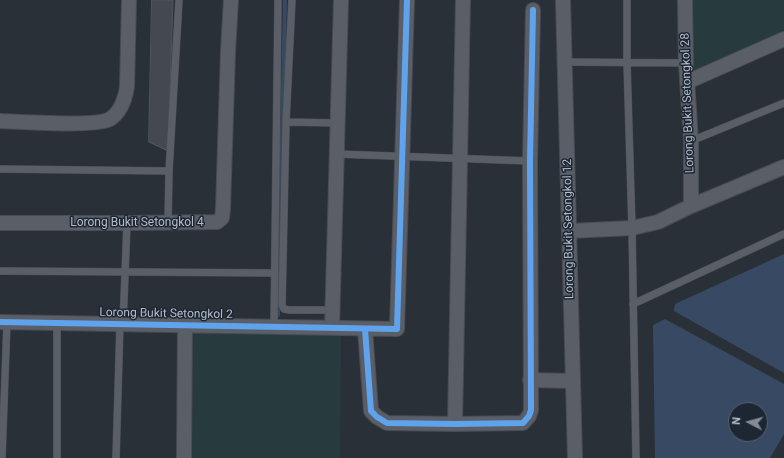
<!DOCTYPE html>
<html>
<head>
<meta charset="utf-8">
<style>
  body { margin:0 }
  #map { position:relative; width:784px; height:458px; overflow:hidden; background:#2a3038; font-family:Roboto,sans-serif }
  canvas { display:block }
  .north { position:absolute; left:728px; top:402px; width:40px; height:40px; box-sizing:border-box; background:#1d2633; border:1px solid #59626f; border-radius:50%; rotate:276deg; font-size:11px; font-weight:700; line-height:16px; text-align:center; color:#b4bcc9 }
  .north::after { content:''; display:block; margin:auto; width:14px; height:18px; background:#848b96; clip-path:polygon(50% 0,100% 100%,50% 72%,0 100%) }
</style>
</head>
<body>
<div id="map">
<canvas width="784" height="458"></canvas>
<div class="north">N</div>
</div>
<script>
const context = document.querySelector('canvas').getContext('2d');
context.lineJoin = 'round';
function fillPath(path, color) { context.fillStyle = color; context.fill(path, 'evenodd'); }
function stroke(path, color, width, dash) { context.strokeStyle = color; context.lineWidth = width; context.lineCap = dash ? 'butt' : 'round'; context.setLineDash(dash || []); context.stroke(path); }
function write(font, color, halo, rows, align = 'center') {
  context.font = font + ' Roboto,sans-serif'; context.lineWidth = 3; context.setLineDash([]); context.textBaseline = 'middle'; context.strokeStyle = halo; context.fillStyle = color; for (const [text, x, y, turn = 0] of rows) {
    context.save(); context.translate(x, y); context.rotate((+turn || 0) * Math.PI / 180); context.textAlign = isNaN(turn) ? turn : align; if (halo) context.strokeText(text, 0, 0); context.fillText(text, 0, 0); context.restore();
  }
}
fillPath(new Path2D(`
  M689,0h95v38l-96,40z
  M188,330l153,2 -1,126h-155z`), '#273a3e');
fillPath(new Path2D(`
  M784,254v119l-110,-62 1,-7z
  M665,319l119,65v50l-14,24h-115l-2,-133zM736,410h24v24h-24z`), '#384963');
stroke(new Path2D(`
  M278,315l7,-315`), '#384963', 4);
const building = new Path2D(`
  M152,0h21l-5,151 -19,-9z`);
fillPath(building, '#444950');
stroke(building, '#52575f', 1);
const lane = new Path2D(`
  M292,0l-6,122 -4,183 2,4 5,1h44
  M627,0v63l5,165 4,230
  M565,62l121,1
  M286,122l52,1
  M691,141l93,-38
  M337,154l193,7
  M0,169l169,2
  M168,223l1,-52 10,-171
  M0,271l275,2
  M633,304l151,-70
  M123,325l4,-102
  M274,327l4,-327
  M2,458l5,-136
  M57,458v-135
  M116,458l4,-134`);
const street = new Path2D(`
  M563,0l12,458
  M685,0l1,63 5,78v65
  M687,82l97,-43
  M0,121c20,1 97,6 110,-2 11,-7 15,-20 17,-32l2,-87
  M0,223h127l90,-1 5,-4 1,-9 5,-158 3,-51
  M569,231l63,-3 26,-6 33,-16 93,-39
  M0,322l397,7 10,-329
  M332,328l9,-328
  M365,329l6,82 6,6 10,6 68,1 68,-1 6,-7 2,-6 -1,-249 3,-151
  M530,380l43,1
  M455,424l8,-424
  M184,458l1,-132`);
stroke(lane, '#484c53', 8);
stroke(street, '#484c53', 16);
stroke(lane, '#5a5e66', 7);
stroke(street, '#5a5e66', 14);
stroke(new Path2D(`
  M0,322l397,7 10,-329
  M365,329l6,82 6,6 10,6 68,1 68,-1 6,-7 2,-6 -1,-249 3,-151`), '#60a3ed', 6);
write('12px', '#b4bcc9', '#1d2633', [
  ["Lorong Bukit Setongkol 28",688,103,-92],
  ["Lorong Bukit Setongkol 4",137,223],
  ["Lorong Bukit Setongkol 12",569,229,-91],
  ["Lorong Bukit Setongkol 2",166,314,1]
]);
</script>
</body>
</html>
